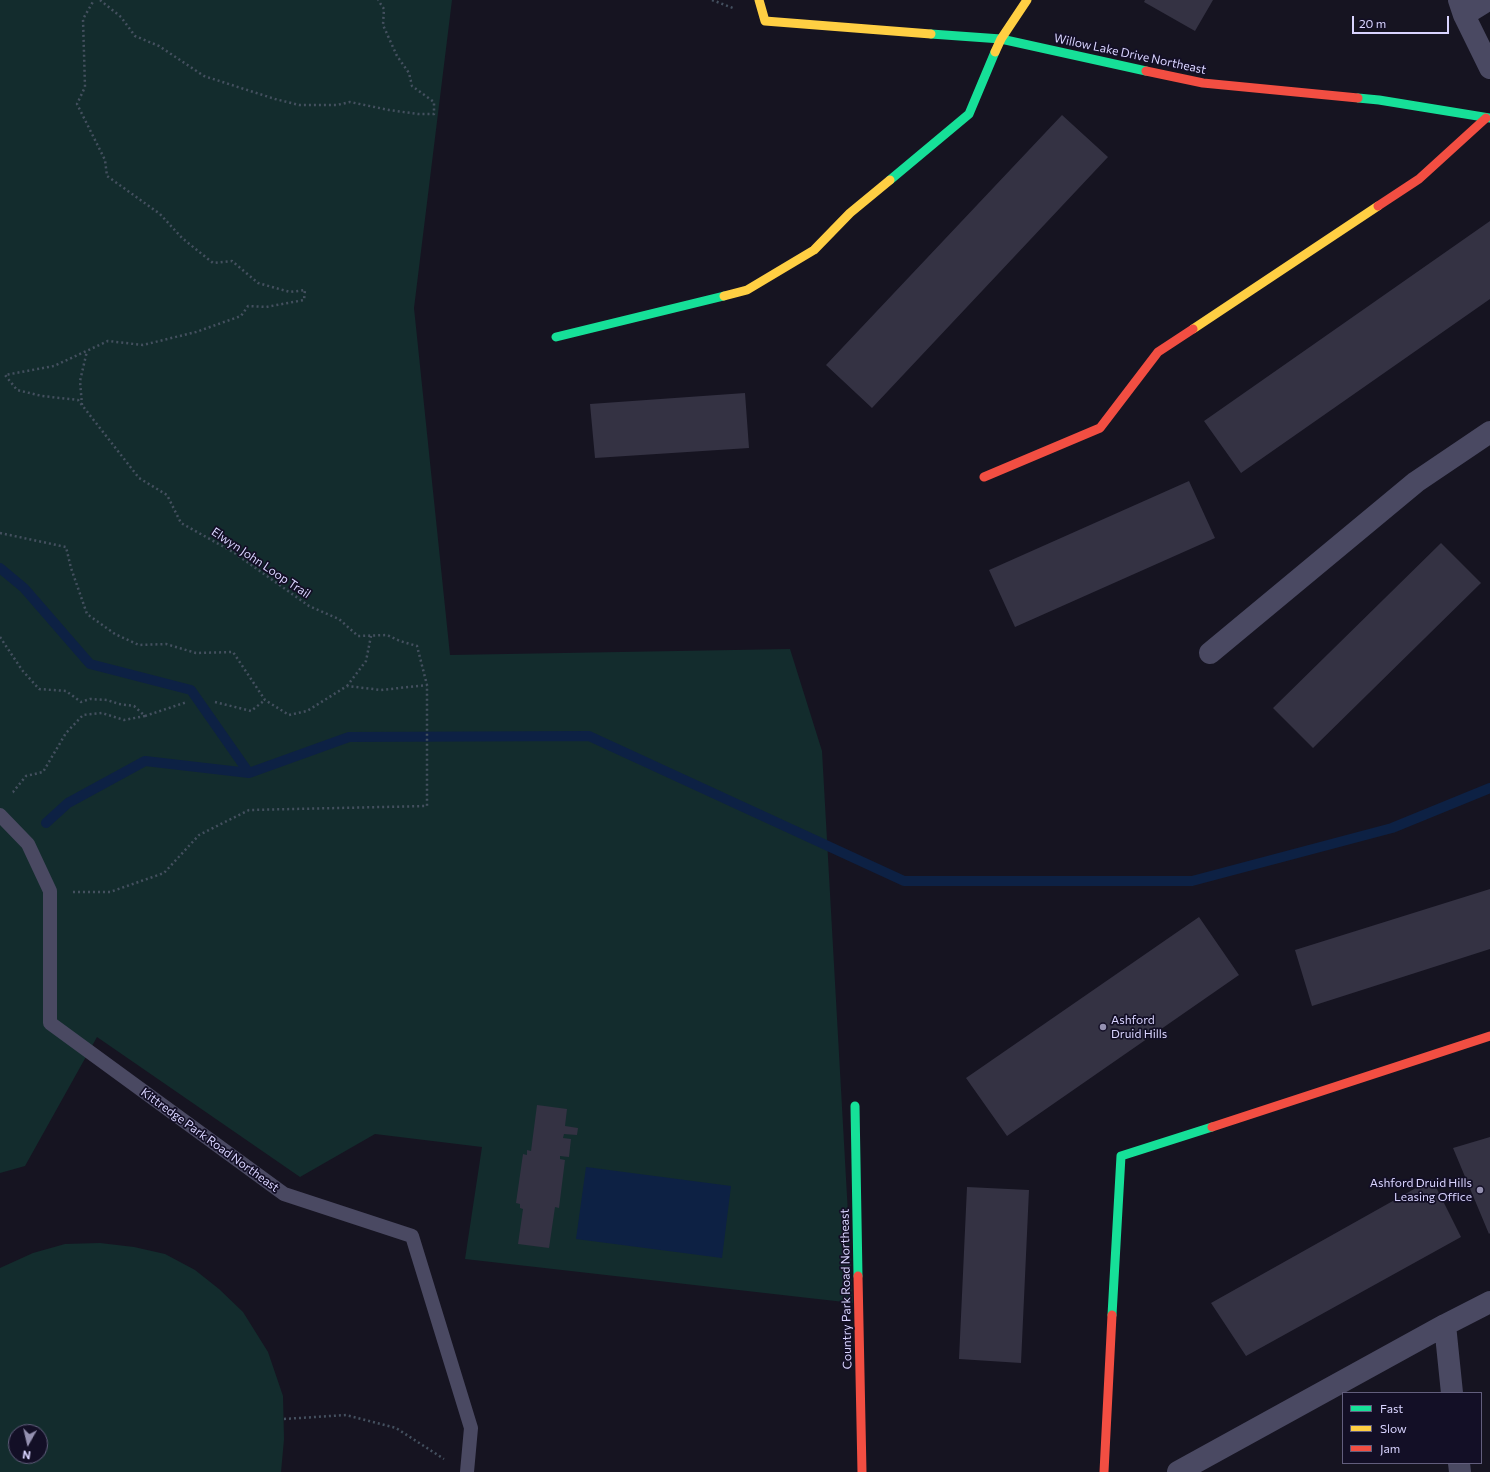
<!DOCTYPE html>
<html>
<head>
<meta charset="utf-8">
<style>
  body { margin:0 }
  #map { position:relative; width:1490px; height:1472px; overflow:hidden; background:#161421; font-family:Commissioner,sans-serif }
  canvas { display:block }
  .legend { position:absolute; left:1342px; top:1392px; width:140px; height:72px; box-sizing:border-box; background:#130f26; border:1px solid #625e7d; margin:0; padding:5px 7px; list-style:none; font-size:12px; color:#d9d4ff }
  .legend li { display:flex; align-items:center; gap:8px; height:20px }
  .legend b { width:20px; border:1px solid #625e7d }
  .north { position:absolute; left:8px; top:1424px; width:40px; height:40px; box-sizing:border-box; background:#130f26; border:1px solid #625e7d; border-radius:50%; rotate:188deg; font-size:11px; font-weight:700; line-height:16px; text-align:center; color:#d9d4ff }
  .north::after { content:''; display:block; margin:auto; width:14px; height:18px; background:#9591b1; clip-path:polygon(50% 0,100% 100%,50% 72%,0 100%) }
  .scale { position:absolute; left:1352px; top:16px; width:97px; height:18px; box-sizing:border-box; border:2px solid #d9d4ff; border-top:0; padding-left:5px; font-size:12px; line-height:14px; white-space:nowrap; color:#d9d4ff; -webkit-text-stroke:3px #130f26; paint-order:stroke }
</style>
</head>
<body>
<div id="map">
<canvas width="1490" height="1472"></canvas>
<ul class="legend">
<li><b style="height:5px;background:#16e098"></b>Fast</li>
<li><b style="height:5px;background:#ffcf43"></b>Slow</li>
<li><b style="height:5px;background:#f24e42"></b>Jam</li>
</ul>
<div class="north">N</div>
<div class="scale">20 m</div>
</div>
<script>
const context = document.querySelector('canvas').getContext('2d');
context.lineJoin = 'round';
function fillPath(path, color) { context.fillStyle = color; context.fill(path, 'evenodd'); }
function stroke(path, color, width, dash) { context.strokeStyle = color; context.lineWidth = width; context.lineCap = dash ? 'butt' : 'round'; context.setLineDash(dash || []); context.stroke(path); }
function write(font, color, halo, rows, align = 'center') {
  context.font = font + ' Commissioner,sans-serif'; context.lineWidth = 3.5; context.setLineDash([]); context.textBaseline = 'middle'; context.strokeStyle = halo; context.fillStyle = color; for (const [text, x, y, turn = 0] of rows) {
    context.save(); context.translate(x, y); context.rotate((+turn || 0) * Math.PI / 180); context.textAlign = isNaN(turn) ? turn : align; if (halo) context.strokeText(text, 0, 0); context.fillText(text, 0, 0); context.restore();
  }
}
fillPath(new Path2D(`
  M0,0h452l-38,308 36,347 340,-6 32,102 31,552 -388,-44 17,-112 -107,-13 -75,43 -203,-140 -72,129 -25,7z
  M100,1243l34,4 31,7 30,16 24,19 24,23 25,40 15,44 1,43 -3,33h-281v-204l33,-15 32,-9zM16,1432h24v24h-24z`), '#132c2d');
fillPath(new Path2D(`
  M586,1167l145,19 -9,72 -146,-19z`), '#0d2144');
stroke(new Path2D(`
  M0,568l24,20 66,76 101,26 58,83 100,-36 240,-1 315,145h288l200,-53 98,-40
  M46,823l22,-20 77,-42 104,12`), '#0d2144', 10);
fillPath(new Path2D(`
  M1145,0h68l-18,31 -51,-29z
  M1062,115l46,42 -236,251 -46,-43z
  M1490,221v78l-249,174 -37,-52z
  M745,393l4,55 -154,10 -5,-54z
  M1189,481l26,57 -200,89 -26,-57z
  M1441,543l40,40 -168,165 -40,-40z
  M1490,889v60l-178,57 -17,-56z
  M1199,917l40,58 -232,161 -41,-58z
  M537,1105l30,4 -2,17 13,2 -1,7 -13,-1 -1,4 8,1 -2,18 -9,-1v3l5,1 -6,48 -4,-1 -6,41 -31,-4 5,-35 -3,-1v-4l-4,-1 7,-49 4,1v-5l4,1z
  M1490,1137v96l-1,1 -36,-86z
  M1432,1179l29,58 -215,119 -35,-53z
  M967,1187l62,3 -8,173 -62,-4z`), '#343243');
stroke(new Path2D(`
  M100,0l21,17 14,19 24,10 45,30 71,23 24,6h38l13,-3 39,8 29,4h16v-12l-22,-16 -3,-13 -12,-17 -14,-31 1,-16 -6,-9
  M712,0l21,8
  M82,405l-2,-24 7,-30
  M0,533l66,14 5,21 16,46 28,20 24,11 27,-1 30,9 37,-1 32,48 24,15 18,-4 40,-25 34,4 46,-5
  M0,637l22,33 17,19 27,2 15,11 9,-3 17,1 12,4 15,2 11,10 -21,4 -22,-7 -19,2 -17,18 -23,39 -17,4 -13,16 -3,1
  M347,686l19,-25 5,-25
  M215,702l36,9 14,-11
  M145,716l42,-14
  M73,892h37l54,-19 35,-38 50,-25 178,-4v-121l-10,-39 -17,-5 -13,-6 -29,1 -19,-17 -30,-13 -76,-54 -52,-29 -14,-28 -28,-17 -61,-78 -36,-4 -25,-6 -12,-15 49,-9 54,-25 35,4 53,-13 45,-16 7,-10 18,1 38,-7 1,-10 -15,2 -32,-9 -26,-22 -19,2 -31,-25 -22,-24 -53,-38 -2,-16 -28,-56 8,-17 -2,-68 11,-19
  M284,1419l62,-4 50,13 48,31`), '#44505f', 2.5, [2, 3]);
stroke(new Path2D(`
  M0,815l28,29 22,47v132l234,171 128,42 59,192 -4,44`), '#4a4962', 14);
stroke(new Path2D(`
  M1459,0l5,15 24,-15
  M1464,15l26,53
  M1210,653l206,-171 74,-50
  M1445,1325l7,68
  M1459,1463l1,9
  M1178,1472l267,-147 45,-23`), '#4a4962', 22);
stroke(new Path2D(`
  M931,34l70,5 145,32
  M1358,98l21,2 111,18
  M890,180l79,-66 26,-62
  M556,337l168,-41
  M855,1106l3,170
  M1112,1315l9,-159 91,-29`), '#16e098', 9);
stroke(new Path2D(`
  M759,0l6,21 166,13
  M995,52l6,-13 26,-39
  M724,296l23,-6 67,-40 36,-37 40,-33
  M1193,329l185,-123`), '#ffcf43', 9);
stroke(new Path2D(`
  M1146,71l57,12 155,15
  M1378,206l41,-27 67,-61
  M984,477l116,-49 58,-76 35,-23
  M1212,1127l278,-91
  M858,1276l4,196
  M1104,1472l8,-157`), '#f24e42', 9);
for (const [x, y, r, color] of [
  [1103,1027,4,"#9591b1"],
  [1480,1190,4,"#9591b1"]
]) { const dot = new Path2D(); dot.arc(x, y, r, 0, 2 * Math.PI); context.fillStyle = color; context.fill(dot); stroke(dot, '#130f26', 1.5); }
write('12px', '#d9d4ff', '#130f26', [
  ["Willow Lake Drive Northeast",1130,54,12],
  ["Elwyn John Loop Trail",261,563,34],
  ["Kittredge Park Road Northeast",210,1140,36],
  ["Country Park Road Northeast",846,1289,-91]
]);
write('12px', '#d9d4ff', '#130f26', [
  ["Ashford",1111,1020],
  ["Druid Hills",1111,1034],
  ["Ashford Druid Hills",1472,1183,"right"],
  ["Leasing Office",1472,1197,"right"]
], 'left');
</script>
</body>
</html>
